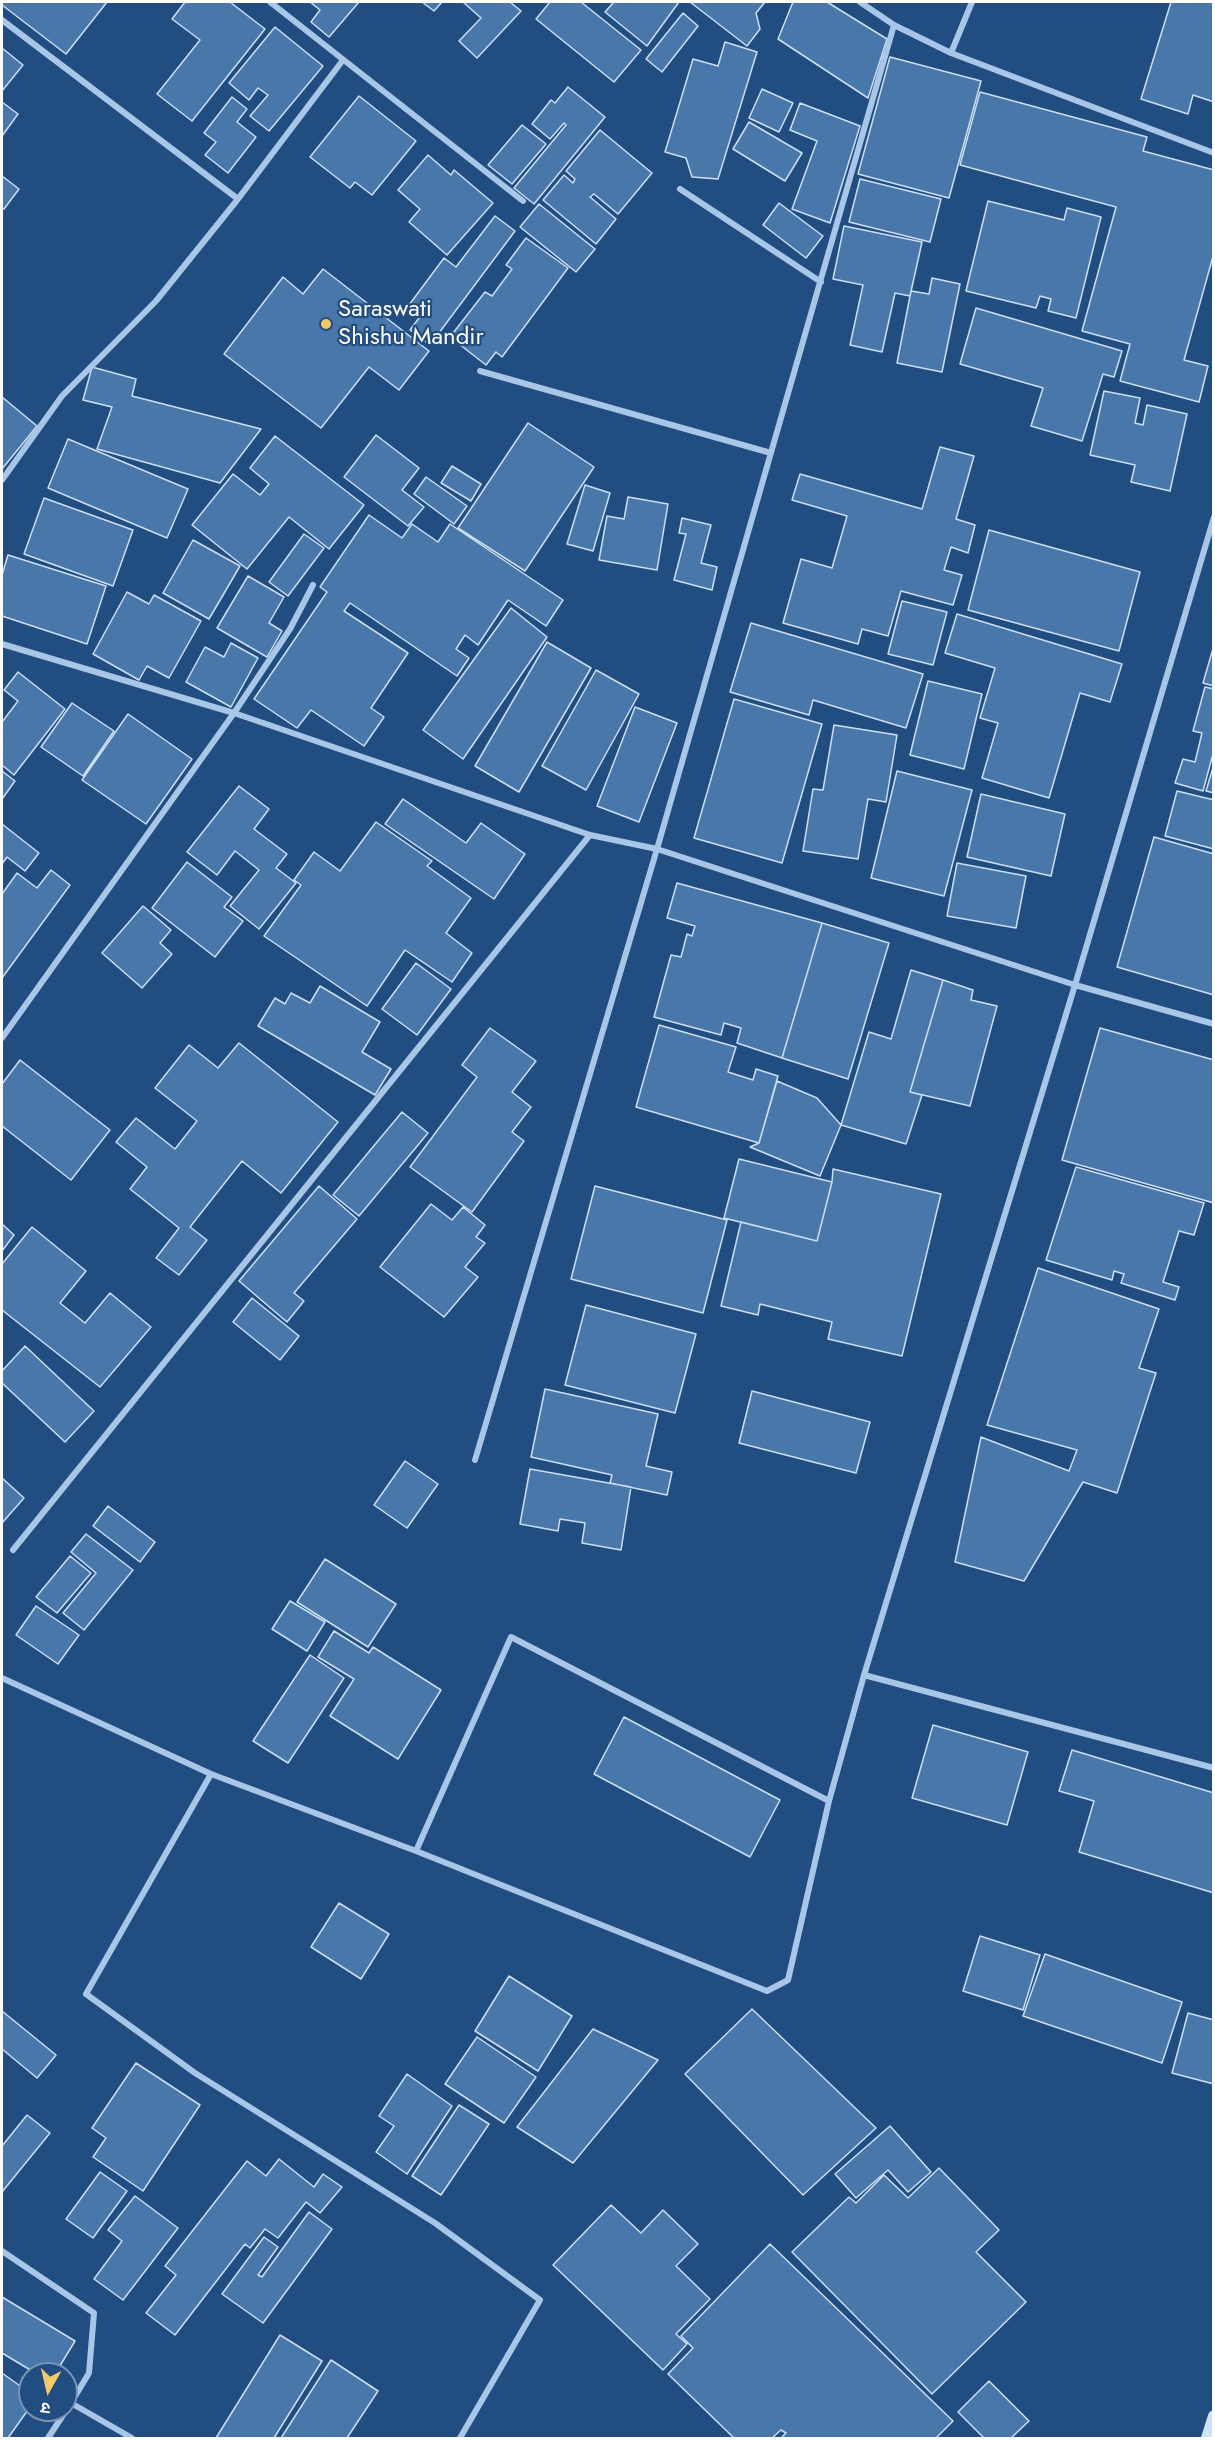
<!DOCTYPE html>
<html>
<head>
<meta charset="utf-8">
<style>
  body { margin:0 }
  #map { position:relative; width:1215px; height:2440px; overflow:hidden; background:#224d80; font-family:Jost,"Noto Sans Devanagari",sans-serif }
  canvas { display:block }
  .frame { position:absolute; inset:0; border:3px solid #fff; pointer-events:none }
  .north { position:absolute; left:18px; top:2362px; width:60px; height:60px; box-sizing:border-box; background:#224d80; border:2px solid #7a94b3; border-radius:50%; rotate:188deg; font-size:16px; font-weight:700; line-height:24px; text-align:center; color:#fff }
  .north::after { content:''; display:block; margin:auto; width:21px; height:27px; background:#f3c96a; clip-path:polygon(50% 0,100% 100%,50% 72%,0 100%) }
</style>
</head>
<body>
<div id="map">
<canvas width="1215" height="2440"></canvas>
<div class="frame"></div>
<div class="north">उ</div>
</div>
<script>
const context = document.querySelector('canvas').getContext('2d');
context.lineJoin = 'round';
function fillPath(path, color) { context.fillStyle = color; context.fill(path, 'evenodd'); }
function stroke(path, color, width, dash) { context.strokeStyle = color; context.lineWidth = width; context.lineCap = dash ? 'butt' : 'round'; context.setLineDash(dash || []); context.stroke(path); }
function write(font, color, halo, rows, align = 'center') {
  context.font = font + ' Jost,sans-serif'; context.lineWidth = 4.5; context.setLineDash([]); context.textBaseline = 'middle'; context.strokeStyle = halo; context.fillStyle = color; for (const [text, x, y, turn = 0] of rows) {
    context.save(); context.translate(x, y); context.rotate((+turn || 0) * Math.PI / 180); context.textAlign = isNaN(turn) ? turn : align; if (halo) context.strokeText(text, 0, 0); context.fillText(text, 0, 0); context.restore();
  }
}
const building = new Path2D(`
  M2,2h105l-41,52 -64,-49z
  M185,2h45l35,27 -73,92 -35,-27 43,-54 -28,-21z
  M310,2h49l-30,35 -18,-15 9,-12z
  M422,2h20l-8,9z
  M463,2h47l11,9 -44,47 -18,-17 22,-23z
  M550,2h31l60,48 -27,32 -78,-63z
  M614,2h65l-32,44 -42,-34z
  M690,2h75l-9,11 4,16 -13,17z
  M793,2h34l60,37 -19,59 -90,-59z
  M1171,2h43v100l-21,-7 -5,19 -47,-15z
  M683,13l15,13 -36,46 -16,-13z
  M275,27l48,39 -54,65 -19,-15 18,-21 -10,-7 -9,12 -20,-17z
  M725,42l32,10 -39,127 -26,-2 -6,-19 -21,-6 28,-93 25,7z
  M2,48l21,17 -21,26z
  M890,57l91,24 -32,117 -91,-24z
  M568,87l37,30 -71,87 -20,-16 52,-63 -2,-2 -14,16 -18,-15 19,-24 4,3z
  M762,89l31,14 -14,29 -30,-14z
  M980,92l167,45 -4,14 71,19v83l-30,107 24,6 -9,36 -79,-21 10,-37 -48,-13 34,-124 -156,-42z
  M359,96l57,45 -44,54 -17,-13 -5,6 -40,-31z
  M232,97l15,12 -10,13 19,15 -28,36 -23,-18 11,-13 -12,-9z
  M2,102l16,12 -16,22z
  M800,103l60,23 -30,97 -38,-14 25,-68 -27,-11z
  M749,122l53,31 -17,28 -52,-32z
  M522,125l24,19 -34,40 -24,-19z
  M600,130l52,43 -34,41 -24,-20 -4,3 26,22 -20,25 -53,-44 21,-25 9,8 2,-4 -9,-8z
  M428,155l23,20 3,-5 39,33 -46,52 -38,-33 11,-13 -22,-19z
  M2,176l17,13 -15,20 -2,-1z
  M860,179l81,20 -11,43 -81,-20z
  M988,201l76,19 3,-12 34,9 -25,101 -28,-7 3,-12 -11,-3 -4,12 -70,-17z
  M779,203l44,33 -17,22 -43,-33z
  M539,204l56,45 -19,23 -56,-45z
  M495,216l20,15 -85,114 -20,-15 9,-12 -13,-9 38,-51 12,9z
  M844,226l78,16 -12,54 -15,-3 -13,59 -32,-7 13,-60 -30,-6z
  M526,238l42,30 -66,89 -6,-5 -10,13 -36,-28 35,-45 7,4 20,-27 -6,-4z
  M323,269l106,82 -30,39 -30,-23 -48,61 -97,-74 59,-77 20,17z
  M932,278l28,6 -18,88 -45,-9 14,-72 18,3z
  M976,308l146,43 -8,26 -11,-3 -21,67 -51,-15 12,-38 -83,-24z
  M92,367l44,12 -4,17 129,33 -41,54 -123,-34 15,-42 -29,-7z
  M1104,391l36,7 -5,25 8,2 4,-20 40,9 -17,77 -39,-9 4,-17 -45,-10z
  M2,397l35,29 -35,43z
  M528,423l66,44 -69,104 -67,-43z
  M376,435l43,33 -17,22 22,17 -16,19 -64,-49z
  M275,436l89,69 -35,44 -40,-32 -42,52 -55,-44 41,-51 27,21 9,-11 -19,-16z
  M68,439l120,50 -21,49 -119,-50z
  M940,447l34,9 -18,63 19,6 -7,28 -17,-6 -7,23 18,5 -9,30 -52,-14 -13,45 -26,-7 -4,15 -75,-21 18,-64 31,9 15,-52 -55,-16 8,-26 122,35z
  M452,466l29,18 -10,17 -30,-18z
  M426,477l41,29 -13,18 -40,-30z
  M585,485l25,8 -17,58 -26,-7z
  M628,497l40,7 -11,66 -58,-10 8,-44 17,3z
  M44,498l89,32 -20,56 -89,-32z
  M369,515l33,23 10,-14 26,18 12,-18 113,76 -17,26 -38,-26 -30,45 -13,-10 -9,14 13,9 -12,18 -107,-73 -6,8 64,42 -37,55 13,9 -20,29 -53,-36 -14,18 -43,-29 73,-107 -7,-5z
  M682,518l29,7 -10,38 16,4 -5,23 -38,-10 12,-46 -7,-1z
  M989,530l151,42 -21,79 -151,-41z
  M304,534l20,14 -36,48 -19,-14z
  M193,540l47,26 -31,53 -46,-26z
  M8,555l98,31 -19,58 -85,-28v-41z
  M248,576l36,21 -15,26 13,8 -15,26 -50,-29z
  M127,592l22,12 5,-9 47,26 -32,57 -22,-12 -8,14 -46,-26z
  M902,601l45,11 -14,53 -45,-11z
  M511,608l36,29 -84,122 -40,-29z
  M957,614l165,50 -12,38 -30,-9 -31,105 -67,-20 16,-55 -18,-5 15,-50 -50,-15z
  M751,623l172,51 -17,54 -93,-28 -4,15 -79,-23z
  M547,642l44,26 -72,124 -44,-26z
  M231,643l27,15 -27,49 -45,-25 19,-35 19,10z
  M1214,645v41l-11,-3z
  M596,670l43,24 -53,96 -44,-24z
  M18,672l47,37 -51,66 -12,-10v-43l16,-21 -14,-11z
  M928,681l54,13 -18,75 -54,-14z
  M1205,687l9,2v61l-11,41 -28,-8 8,-24 12,3 7,-29 -9,-2z
  M734,699l88,25 -40,139 -88,-25z
  M72,703l42,28 -31,45 -42,-29z
  M635,707l42,16 -38,99 -42,-16z
  M128,714l64,45 -46,65 -64,-44z
  M834,725l63,10 -11,67 -18,-3 -10,60 -55,-8 10,-62 10,1z
  M1214,764v29l-8,-2z
  M2,771l13,10 -13,18z
  M897,771l75,19 -28,106 -73,-18z
  M239,786l30,23 -15,20 33,25 -11,14 20,15 -37,46 -29,-23 29,-36 -24,-19 -18,24 -30,-23z
  M1177,791l37,9v49l-49,-13z
  M981,794l84,20 -14,62 -84,-19z
  M403,799l63,44 15,-20 44,31 -31,45 -109,-75z
  M376,822l56,39 -5,5 44,32 -25,35 26,20 -20,29 -47,-32 -38,56 -103,-70 37,-51 -7,-5 20,-28 26,19z
  M2,824l37,29 -14,18 -18,-14 -5,7z
  M1154,837l60,17v141l-97,-28z
  M187,862l45,35 -8,10 19,14 -28,36 -63,-49z
  M957,863l69,13 -10,52 -69,-12z
  M51,870l19,15 -68,93v-84l15,-21 20,15z
  M677,883l145,40 -40,135 -45,-15 4,-15 -17,-5 -3,12 -67,-18 17,-62 10,2 6,-23 5,2 3,-10 -28,-8z
  M143,906l28,24 -11,13 12,11 -30,34 -40,-35z
  M822,923l67,20 -41,136 -66,-21z
  M416,963l35,26 -34,46 -35,-26z
  M911,970l32,10 -33,112 12,3 -16,49 -65,-19 28,-93 22,7z
  M943,980l30,10 -2,10 26,6 -27,100 -60,-14z
  M320,986l60,36 -18,30 29,17 -16,26 -117,-69 17,-28 10,6 6,-11 19,10z
  M659,1025l77,22 -8,25 25,8 3,-11 22,7 -19,67 -123,-36z
  M490,1028l46,33 -24,31 19,15 -19,25 12,9 -52,71 -62,-45 67,-90 -15,-12z
  M1100,1028l114,32v143l-152,-43z
  M239,1043l99,79 -57,71 -39,-32 -52,66 17,13 -28,35 -23,-17 23,-30 -49,-39 17,-22 -31,-25 20,-24 39,31 22,-28 -42,-33 34,-43 29,23z
  M20,1060l90,70 -39,50 -69,-54v-42z
  M777,1081l40,17 24,27 -21,51 -70,-29 9,-4z
  M402,1112l26,21 -69,83 -26,-21z
  M739,1159l93,23 -15,59 -93,-23z
  M1076,1167l128,36 -10,32 -15,-4 -16,51 16,5 -4,13 -54,-17 3,-9 -10,-3 -2,9 -66,-20z
  M833,1169l108,25 -39,162 -74,-17 4,-17 -72,-18 -2,11 -37,-9 20,-84 76,19 15,-59z
  M319,1186l38,33 -63,74 10,8 -17,21 -48,-41z
  M595,1186l132,34 -24,93 -132,-34z
  M431,1204l21,16 11,-13 22,18 -9,12 9,6 -20,24 13,10 -34,40 -64,-50z
  M2,1224l12,11 -12,16z
  M32,1227l54,44 -26,32 25,20 25,-30 41,34 -51,60 -98,-77v-46z
  M1038,1268l121,41 -20,59 17,5 -39,120 -34,-11 -59,99 -69,-19 26,-125 88,34 8,-21 -90,-25z
  M252,1298l47,38 -19,24 -47,-38z
  M586,1305l110,29 -21,79 -110,-28z
  M25,1346l69,65 -29,31 -63,-59v-12z
  M545,1389l113,25 -12,52 26,6 -5,23 -57,-12 2,-8 -81,-18z
  M752,1391l118,31 -14,51 -117,-30z
  M405,1461l33,23 -31,44 -33,-23z
  M530,1469l101,18 -10,63 -39,-7 3,-20 -25,-4 -2,12 -38,-7z
  M2,1478l22,20 -22,25z
  M108,1506l47,36 -15,20 -47,-36z
  M86,1534l47,36 -49,60 -21,-17 33,-40 -25,-21z
  M70,1556l21,17 -34,40 -21,-16z
  M325,1559l71,45 -28,43 -71,-45z
  M290,1601l35,21 -18,29 -35,-22z
  M36,1606l43,29 -21,29 -42,-29z
  M334,1631l35,22 4,-6 68,43 -43,69 -68,-43 24,-37 -36,-22z
  M310,1655l34,23 -56,85 -35,-22z
  M624,1717l156,83 -30,57 -156,-83z
  M933,1725l95,27 -21,73 -95,-27z
  M1072,1750l142,43v100l-135,-41 15,-51 -35,-10z
  M339,1903l50,31 -28,45 -50,-32z
  M980,1936l60,19 -17,55 -60,-19z
  M1045,1954l137,48 -20,61 -139,-47z
  M509,1976l63,40 -34,55 -63,-40z
  M752,2009l124,119 -73,67 -118,-121z
  M2,2011l54,44 -19,23 -35,-29z
  M1188,2013l26,7v64l-42,-11z
  M593,2029l65,31 -85,103 -56,-36z
  M477,2037l59,40 -32,46 -59,-39z
  M136,2063l64,42 -57,86 -50,-34 13,-19 -14,-10z
  M407,2074l45,32 -45,68 -31,-22 18,-26 -15,-10z
  M459,2105l30,19 -48,71 -29,-19z
  M27,2115l23,18 -48,59v-46z
  M890,2126l41,46 -23,20 -20,-22 -32,28 -21,-24z
  M279,2159l35,28 9,-13 19,13 -22,26 -14,-11 -28,36 -13,-9 -15,19 -5,-4 -70,91 -29,-22 30,-38 -11,-9 82,-105 19,15z
  M939,2168l60,62 -23,22 50,50 -94,92 -140,-142 57,-55 7,6 28,-28 24,23z
  M100,2172l27,19 -34,47 -27,-19z
  M135,2196l43,32 -55,72 -29,-21 28,-38 -14,-11z
  M611,2205l30,28 22,-23 35,34 -22,22 34,33 -34,35 11,10 -24,26 -110,-105z
  M309,2212l23,17 -69,94 -41,-29 42,-57 14,10 -20,28 4,2z
  M770,2244l183,177 -17,17h-155l5,-5 -5,-3 -9,8h-38l-66,-64 25,-26 -12,-12z
  M2,2297l73,44 -20,33h-18l-35,-21z
  M280,2335l42,26 -48,77h-58z
  M331,2360l47,31 -31,47h-66z
  M2,2373l28,20v14l-22,31h-6z
  M989,2381l40,40 -18,17h-27l-26,-26z`);
fillPath(building, '#4a77aa');
stroke(building, '#cbdff6', 1.5);
stroke(new Path2D(`
  M270,2l253,199
  M860,2l34,23 57,28 263,100
  M2,20l236,179
  M951,53l21,-51
  M680,189l141,93
  M480,371l291,82
  M2,480l60,-84 94,-95 82,-102 105,-139
  M2,644l232,69 356,122 67,14 418,136 139,39
  M2,1038l232,-325 56,-84 23,-44
  M475,1460l182,-611 237,-824
  M13,1550l577,-715
  M864,1675l350,93
  M2,1678l209,96 205,77 351,140 21,-11 41,-179 35,-126 211,-690 139,-468
  M211,1774l-125,220 109,79 240,150 105,77 -80,138
  M416,1851l95,-214 318,164
  M2,2251l92,62 -5,60 -18,30 61,35
  M48,2438l23,-35`), '#a8c6e7', 6);
stroke(new Path2D(`
  M1207,2438l7,-22`), '#d2e2f6', 12);
for (const [x, y, r, color] of [
  [326,324,6,"#f3c96a"]
]) { const dot = new Path2D(); dot.arc(x, y, r, 0, 2 * Math.PI); context.fillStyle = color; context.fill(dot); stroke(dot, '#224d80', 2); }
write('24px', '#fff', '#224d80', [
  ["Saraswati",338,310],
  ["Shishu Mandir",338,338]
], 'left');
</script>
</body>
</html>
